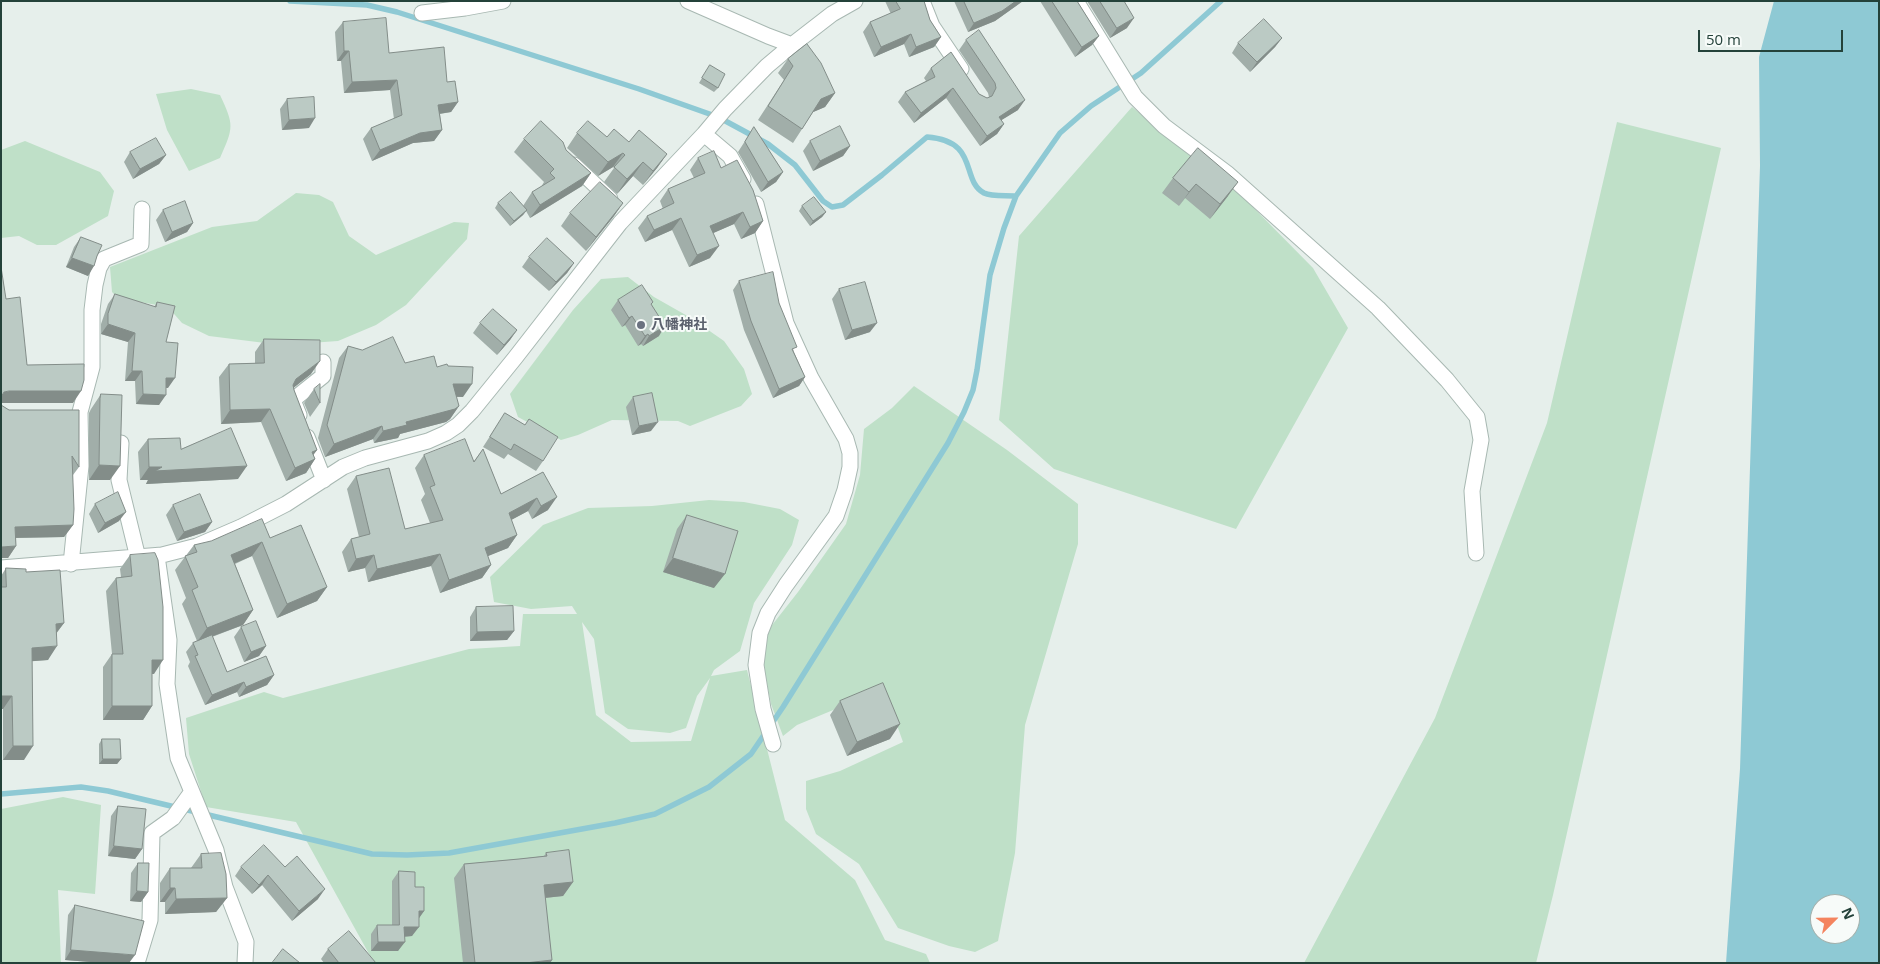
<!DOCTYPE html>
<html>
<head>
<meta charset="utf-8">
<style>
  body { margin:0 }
  #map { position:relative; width:1880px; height:964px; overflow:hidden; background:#e6efeb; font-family:"Open Sans",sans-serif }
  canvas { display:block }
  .frame { position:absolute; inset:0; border:2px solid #24423a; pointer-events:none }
  .north { position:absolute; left:1810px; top:894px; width:50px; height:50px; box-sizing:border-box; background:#f7fbf9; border:1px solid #a3b1ad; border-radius:50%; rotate:67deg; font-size:14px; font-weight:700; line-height:20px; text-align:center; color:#24423a }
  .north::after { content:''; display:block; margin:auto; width:18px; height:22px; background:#f4845f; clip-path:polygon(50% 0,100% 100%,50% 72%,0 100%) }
  .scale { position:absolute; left:1698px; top:30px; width:145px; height:22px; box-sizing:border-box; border:2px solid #24423a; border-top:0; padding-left:6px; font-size:15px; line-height:18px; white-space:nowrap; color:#24423a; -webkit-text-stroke:4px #f7fbf9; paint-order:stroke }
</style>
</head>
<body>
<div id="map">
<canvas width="1880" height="964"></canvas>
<div class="frame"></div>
<div class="north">N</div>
<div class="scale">50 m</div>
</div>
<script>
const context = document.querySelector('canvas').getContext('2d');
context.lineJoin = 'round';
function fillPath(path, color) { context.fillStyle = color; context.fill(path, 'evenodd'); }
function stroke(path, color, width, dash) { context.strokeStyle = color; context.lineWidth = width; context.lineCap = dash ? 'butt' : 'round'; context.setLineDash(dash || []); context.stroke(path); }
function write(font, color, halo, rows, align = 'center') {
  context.font = font + ' "Open Sans","Noto Sans JP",sans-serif'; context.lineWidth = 4; context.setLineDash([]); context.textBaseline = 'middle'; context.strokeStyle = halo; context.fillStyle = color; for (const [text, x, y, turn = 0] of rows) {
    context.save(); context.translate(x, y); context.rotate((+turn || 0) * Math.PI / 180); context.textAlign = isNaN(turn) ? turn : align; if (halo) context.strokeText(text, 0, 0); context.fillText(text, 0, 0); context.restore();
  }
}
fillPath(new Path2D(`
  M191,89l29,6c14,30 14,32 0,63l-31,13 -22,-41 -11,-36z
  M1132,107l106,85 75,76 35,60 -112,201 -182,-60 -55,-49 20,-184z
  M1617,122l104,26 -168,747 -17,68h-232l131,-245 112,-295z
  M25,141l75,31 14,19 -6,25 -52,29h-19l-18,-9 -18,2v-88z
  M296,193l23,2 14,7 16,34 27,19 78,-33 15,1 -2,16 -61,66 -30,20 -38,16 -57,4 -72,-9 -27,-13 -14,-16 -50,-9 -6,-6 -2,-25 102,-40 45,-6z
  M628,277l26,20 37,21 33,23 20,28 8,25 -11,12 -51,20 -12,-5 -66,-1 -34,15 -17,5 -43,-23 -8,-23 63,-84 28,-31z
  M914,386l93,64 71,54v40l-53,181 -10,128 -17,88 -23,11 -26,-6 -51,-18 -39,-64 -43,-30 -10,-25v-28l34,-10 63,-29 -19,-53 -87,36 -14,11 -12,-32 -8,-40 6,-35 29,-37 48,-68 14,-49 4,-46 28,-21z
  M709,500l35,2 36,7 19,11 -7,25 -38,58 -14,48 -26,19 -3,6 36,-6 38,150 70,60 30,60 41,14 4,9h-556l-78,-141 -90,-15 -17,-53 -3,-36 78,-26 19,6 186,-49 51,-3 3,-32h54l-5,-8 -41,3 -37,-7 -4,-25 53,-52 45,-17 64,-2zM582,622l12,17 11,74 23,16 42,4 16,-5 11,-32 13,-18 -19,63 -60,1 -35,-27z
  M63,797l38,8 -6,89 -37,-4 3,73h-60v-154z`), '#bfe0c8');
fillPath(new Path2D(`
  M1774,1h105v962h-153l14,-194 20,-603 -1,-109zM1820,904h30v30h-30z`), '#8ec9d4');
stroke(new Path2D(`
  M290,1l77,4 30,7 242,77 79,28 50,27 27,21 28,36 9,6 11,-2 39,-30 45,-38c53,4 33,43 57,56 8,4 23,2 32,3
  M1,794l80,-7 27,4 264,63 35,1 42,-2 166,-30 40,-9 54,-27 42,-33 32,-47 165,-264 16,-31 9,-22 4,-20 13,-95 14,-47 12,-32 44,-63 31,-27 50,-33 80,-72`), '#8ec9d4', 5.5);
const minor = new Path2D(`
  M688,1l80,35 24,9
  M922,1l10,25 29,43
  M1076,1l59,96 29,29 64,48 150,134 69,72 30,37 4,23 -9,51 4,62
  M422,13l43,-5 38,-7
  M704,134l26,22 13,23
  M574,165l36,34
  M756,204l30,119 25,55 35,61 4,14v14l-5,23 -9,26 -50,69 -18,28 -8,20 -4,32 7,44 10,35
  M299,415l-6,-15 30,-24v-14
  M307,437l17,43
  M121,443l-2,37 19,78
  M157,556l12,84 -2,44 11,74 38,92 9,37 21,55 -1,21
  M71,564l10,-98 -1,-54 12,-45v-57l3,-25 4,-17 5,-9 37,-15 1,-35
  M1,568l161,-13 35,-9 44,-19 45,-23 57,-37 22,-9 63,-17 18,-8 12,-8 14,-14 43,-53 105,-135 84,-89 21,-25 42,-43 25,-21 40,-31 23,-13
  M137,963l13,-43 2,-87 21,-15 18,-25`);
stroke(minor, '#a8b8b2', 17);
stroke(minor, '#fff', 15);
fillPath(new Path2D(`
  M885,1h39l6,19 11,17 -7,10 -25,10 -5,-13 -30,13 -11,-25 7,-10 21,-8z
  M954,1h69l-28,20 -27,11z
  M1040,1h37l22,35 -7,9 -17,12z
  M1087,1h37l3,27 -17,10z
  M343,22l46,31 58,29 11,20 -7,10 -11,2 2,16 -8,11 -21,2 -41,18 -9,-22 8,-11 23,-9 -4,-29 -46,3 -3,-32h-4l-2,-29z
  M1282,38l-7,9 -25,25 -18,-19 6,-10z
  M966,40l52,70 -17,10 3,4 -7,10 -17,12 -34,-48 -32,25 -16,-21 7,-10 21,-11 -2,-3 7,-10 56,30 2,-1 -1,-4 -29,-43z
  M788,59l47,34 -10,14 -12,5 -20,31 -35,-23 26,-40 -6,-7z
  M710,65l8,23 -4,4 -15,-9z
  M287,99l22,29 -27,2 -2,-21z
  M754,127l29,45 -7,10 -15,10 -23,-40z
  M577,133l30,4 22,5 38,12 -10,14 -14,17 -10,-9 -16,18 -13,-12 10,-14 -1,-1 -15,9 -31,-28z
  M524,139l42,11 25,23 -9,13 -52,32 -4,-7 -3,4 -13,11 -15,-18 3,-5 25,3 9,-14 9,-5 3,-5 -30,-30z
  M810,141l40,5 -7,10 -30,15 -10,-20z
  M1198,148l30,48 -18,23 -25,-21 -6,8 -17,-13 11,-15z
  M130,152l36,3 -7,9 -26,15 -9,-17z
  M698,158l23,10 42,53 -8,12 -14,6 -7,-15 -21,9 -3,25 -21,9 -17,-37 -27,12 -7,-14 9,-12 16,-7 -3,-8 8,-12 26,-11 -4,-8z
  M623,203l-9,13 -28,35 -25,-25 9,-13z
  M802,206l24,6 -4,5 -12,9 -11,-15z
  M163,210l30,13 -6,9 -22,10 -9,-22z
  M81,237l16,19 -9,20 -22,-9 8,-20z
  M529,257l45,6 -7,10 -18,18 -27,-24z
  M739,281l40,22 15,49 11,25 -6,9 -26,12 -29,-68 -11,-40z
  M839,289l31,43 -25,8 -13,-41z
  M115,294l39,13 3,-5 9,40 2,46h-2l-7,17 -23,-1 -1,-23h-10l3,-39 -27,-8v-10l7,-20z
  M618,300l35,2 -2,3 8,31 -16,10 -2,-2 -3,2 -13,-21 -3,2 -11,-17z
  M480,323l37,7 -7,10 -13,15 -24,-22z
  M264,339l47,35 -18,14 1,2 23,60 -4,5 2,4 -9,14 -20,8 -25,-59 -40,2 -2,-47 10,-13 26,-1v-11z
  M348,346l57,17 32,4 26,30h-7l3,9 -9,13 -4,3 -46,12 -2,4 -24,5 -1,-4 -48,18 -7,-19 21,-80z
  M314,389l6,14 -10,14 -6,-14z
  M101,394l9,86h-21v-67l2,-4z
  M633,397l18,34 -19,4 -6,-28z
  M1,405l8,5h70v57l-6,8v50l-9,12 -48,1v8l-8,12z
  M505,413l20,12 4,-6 14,42 -7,10 -28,-17 -4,5 -21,-12z
  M148,439l33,10 57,30 -92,5 2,-4h-8l-2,-28z
  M483,449l18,45 42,-22 5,38 -16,9 -4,-8 -17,9 6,15 -9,13 -21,8 4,9 -9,13 -42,15 -9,-27 -63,16 -3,-14 -17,4 -6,-20 9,-13 8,-2 -12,-48 9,-13 49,53 25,-6 -9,-23 4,-6 -10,-26 9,-13 50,6z
  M95,504l24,17 -21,12 -9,-19z
  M173,505l39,17 -7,10 -28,9 -11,-26z
  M687,515l27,73 -51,-16 14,-43z
  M270,538l57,49 -10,14 -40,17 -25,-62 -17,8 18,46 -10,15 -31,12 15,35 47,3 -7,10 -28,12 -2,-5 -32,13 -17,-39 2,-4 -4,-10 7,-9 4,-2 -15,-37 4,-6 -11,-28 19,-25z
  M130,555l24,119h-2v32l-9,14h-40v-53l9,-13 -6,-63 10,-13 5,-1 -1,-8z
  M6,568l20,4 38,51 -8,11 -8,26 -16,1 -8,99h-21v-51h-2v-133z
  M476,607l38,24 -7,9 -37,1v-24z
  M241,627l25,19 -7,10 -15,6 -10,-25z
  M840,701l50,38 -43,17 -17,-41z
  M102,739l19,20 -4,5h-18v-20z
  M118,806l24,43 -7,10 -27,-3 3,-40z
  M546,853l27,29 -10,14 -18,2 7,62 -2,3h-87l-9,-85 10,-14 55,-5 25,-3z
  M201,854l26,44 -11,14 -51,2v-12h-5v-19l10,-15h21z
  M138,863l10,29 -7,10 -11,-1 1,-28z
  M241,867h44l33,32 -26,22 -30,-36 -10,9 -17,-18z
  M399,871l16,16 9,24 -5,7 -7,18 -8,1 -6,14h-27v-17l6,-9h15v-44z
  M75,905l54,58h-26l-38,-3 3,-45z
  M328,949l48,14h-52l-3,-4z`), '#a1aea9');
fillPath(new Path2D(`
  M1016,1h7l-28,20 -27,11 6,-9z
  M1134,18l-7,10 -17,10 7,-10z
  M911,34l-7,10 -30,13 7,-10z
  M1099,36l-7,9 -17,12 7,-10z
  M941,37l-7,10 -25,10 7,-10z
  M1282,38l-7,9 -25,25 7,-10z
  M344,51h5l-8,10h-4z
  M397,80l-7,10 -46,3 8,-11z
  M953,88l-7,10 -32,25 7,-10z
  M835,93l-10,14 -14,6 10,-14z
  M1025,100l-7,10 -26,16 7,-9z
  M458,102l-7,10 -20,3 7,-10z
  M315,118l-6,10 -27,2 7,-10z
  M1004,124l-7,10 -17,12 7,-10z
  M442,130l-8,11 -21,2 -41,18 8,-11 40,-17z
  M850,146l-7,10 -30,15 7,-10z
  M623,153l-10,14 -15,9 10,-14z
  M667,154l-10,14 -14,17 10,-14z
  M166,155l-7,9 -26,15 7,-10z
  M643,162l-10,14 -16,18 10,-15z
  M783,172l-7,10 -15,10 7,-10z
  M591,173l-9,13 -52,32 10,-13z
  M1238,182l-10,14 -18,23 10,-15z
  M1196,184l-11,14 -6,8 10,-14z
  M623,203l-9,13 -28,35 10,-14z
  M527,210l-4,5 -13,11 4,-5z
  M743,212l-9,12 -32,14 8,-12z
  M826,212l-4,5 -12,9 3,-5z
  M681,218l-9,12 -27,12 9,-12z
  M763,221l-8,12 -14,6 9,-12z
  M193,223l-6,9 -22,10 7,-10z
  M719,246l-9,12 -21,9 8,-12z
  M72,258l22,8 -6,10 -22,-9z
  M574,263l-7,10 -18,18 7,-9z
  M632,316l-7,9 -3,2 7,-9z
  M877,323l-7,9 -25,8 7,-10z
  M108,324l27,9 -7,9 -27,-8z
  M665,326l-6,10 -16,10 6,-10z
  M517,330l-7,10 -13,15 7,-10z
  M648,334l-7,10 -3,2 7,-10z
  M320,361l-9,13 -24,19 9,-14z
  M132,371h10l-7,10h-10z
  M805,377l-6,9 -26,12 6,-9z
  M166,378h9l-7,10 -9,-1z
  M453,384h19l-9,13 -19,-1z
  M9,391h72l-8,12h-72v-6l3,-5z
  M143,394l23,1 -7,10 -23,-1z
  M459,406l-9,13 -4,3 -46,12 -2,4 -24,5 9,-12 23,-9z
  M270,409l-9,13 -40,2 9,-14z
  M658,422l-7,9 -19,4 7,-9z
  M382,426l-9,13 -48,18 9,-13z
  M317,450l-9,12 7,-3 -9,14 -20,8 9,-13 17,-16z
  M99,465l21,1 -10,14h-21z
  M247,466l-9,13 -92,5 2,-4h-8l9,-13z
  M557,497l-9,13 -16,9 9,-13z
  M537,498l-9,13 -28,15 9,-13z
  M126,512l-7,9 -21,12 7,-10z
  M212,522l-7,10 -28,9 7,-9z
  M73,525l-9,12 -57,1 8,-11z
  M517,535l-9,13 -32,13 9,-13z
  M262,542l-10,14 -31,13 10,-14z
  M16,546l-8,12h-7v-11z
  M440,554l-9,12 -63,16 9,-13z
  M374,555l-9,13 -17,4 8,-13z
  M673,558l52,16 -11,14 -51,-16z
  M491,565l-9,13 -42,15 9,-13z
  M327,587l-10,14 -40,17 10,-14z
  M253,610l-10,15 -46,17 10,-14z
  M64,623l-10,13 2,-12z
  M514,631l-7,9 -37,1 7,-9z
  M57,646l-9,14 -26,2 10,-14z
  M266,646l-7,10 -15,6 7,-10z
  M152,660h11l-9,14 -11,-1z
  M274,675l-7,10 -28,12 7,-10z
  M244,682l-7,10 -32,13 7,-10z
  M1,696h11l-9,13h-2z
  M112,706h40l-9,14h-40z
  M900,724l-10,15 -43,17 10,-14z
  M13,746h20l-9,14h-21z
  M103,759h18l-4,5h-18z
  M114,846l28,3 -7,10 -27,-3z
  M268,875l-6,10 -10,9 7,-9z
  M573,882l-10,14 -29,3 10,-14z
  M170,888h5l-10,14h-5z
  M325,889l-7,10 -26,22 7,-10z
  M137,891l11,1 -7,10 -11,-1z
  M227,898l-11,14 -51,2 11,-15z
  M419,911h5l-7,10z
  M404,927h15l-7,9 -14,1z
  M378,942h27l-7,9h-27z
  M71,950l64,5 -6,8h-26l-38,-3z
  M552,960l-2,3h-25z`), '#838d89');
const building = new Path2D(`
  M896,1h28l6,19 11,17 -25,10 -5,-13 -30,13 -11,-25 30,-13z
  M964,1h52l-14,10 -28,12z
  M1052,1h25l22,35 -17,11z
  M1100,1h24l10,17 -17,10z
  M386,18l3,35 55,-6 3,35 8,-1 3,21 -20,3 4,25 -22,3 -40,17 -9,-22 31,-13 -5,-35 -45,2 -3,-31h-5l-1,-29z
  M1264,19l18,19 -25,24 -19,-19z
  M979,30l46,70 -26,17 5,7 -17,12 -34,-48 -32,25 -16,-21 30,-15 -4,-9 20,-16 28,42 8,4 5,-2 4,-8 -1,-5 -29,-43z
  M807,44l14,19 14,30 -14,6 -19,30 -34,-23 25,-40 -5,-7z
  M710,65l15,9 -7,14 -16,-10z
  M314,97l1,21 -26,2 -2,-21z
  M541,121l22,21 3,8 25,23 -51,32 -8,-13 23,-14 -5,-5 4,-4 -30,-30z
  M588,121l19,16 7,-8 15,13 10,-12 28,24 -14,17 -10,-9 -16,17 -13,-12 11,-12 -2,-2 -15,9 -31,-29z
  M840,126l10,20 -30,15 -10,-20z
  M754,127l29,45 -15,10 -23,-40z
  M156,138l10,17 -26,14 -10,-17z
  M1198,148l40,34 -18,22 -24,-20 -7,8 -16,-14z
  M714,151l7,17 16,-8 16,30 10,31 -13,6 -7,-15 -33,14 9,20 -22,9 -16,-37 -27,12 -7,-14 27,-13 -6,-14 37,-16 -7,-15z
  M600,182l23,21 -27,34 -26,-24z
  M511,192l16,18 -13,11 -16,-18z
  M814,197l12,15 -13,9 -11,-15z
  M185,201l8,22 -21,9 -9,-22z
  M81,237l21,8 -5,11 -3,10 -22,-8z
  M547,238l27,25 -18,19 -27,-25z
  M1,267l5,32 14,-2 7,68 57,-1v16l-3,11h-72l-5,1 -3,5z
  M773,272l6,31 18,44 -5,2 13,28 -26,12 -28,-68 -12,-40z
  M865,282l12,41 -25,7 -13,-41z
  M642,285l11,17 -2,2 14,22 -16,10 -1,-2 -3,2 -13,-20 -3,2 -11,-18z
  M115,294l41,13 1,-5 18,4 -9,36 12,1 -3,35h-9v17l-23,-1 -1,-23h-10l3,-38 -27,-9v-10z
  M493,309l24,21 -13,15 -24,-22z
  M393,337l12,26 29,-7 3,11 10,-3 1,2 25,1 -1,17h-19l6,22 -4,3 -49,13 1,3 -24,6 -1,-5 -48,18 -7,-19 21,-79 14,4z
  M264,339l56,1v21l-24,18 -3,6 1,5 23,60 -5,2 3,7 -20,9 -25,-59 -40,1 -1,-46 35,-1z
  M320,384v19l-6,-14z
  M652,393l6,29 -19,4 -6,-29z
  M101,394l21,1 -2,71 -21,-1 1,-66z
  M1,405l8,5h70v57l-7,-11 2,53 -1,16 -58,2 1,19 -15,1z
  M505,413l20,12 4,-6 29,18 -15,24 -29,-17 -3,6 -21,-13z
  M231,428l16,38 -92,5 7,-4h-13l-1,-28 32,-1 1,11z
  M465,439l9,23 9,-13 18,45 42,-22 14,25 -16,9 -4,-8 -28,15 8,22 -32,13 6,17 -42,15 -9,-26 -63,15 -3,-14 -18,4 -5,-20 19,-5 -14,-58 33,-8 16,61 38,-9 -13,-33 5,-2 -11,-30z
  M118,492l8,20 -21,11 -10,-19z
  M200,494l12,28 -28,10 -11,-27z
  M687,515l51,16 -13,43 -52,-16z
  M262,519l8,19 31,-13 26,62 -40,17 -25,-62 -31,13 22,55 -46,18 -15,-38 6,-3 -13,-31 12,-4 -3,-7 17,-4z
  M155,553l3,7 5,47v53h-11v46h-40v-52h11l-7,-76 16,-2 -2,-21z
  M6,568l20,1v3l34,-2 4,53 -8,1 1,22 -25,2 1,98h-20l-1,-50h-11v-109h5z
  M513,606l1,25 -37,1 -1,-25z
  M256,621l10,25 -15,6 -10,-25z
  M212,635l15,37 39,-16 8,19 -28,12 -2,-5 -32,13 -17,-39 3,-1 -5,-12z
  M883,683l17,41 -43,18 -17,-41z
  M102,739h18l1,20h-18z
  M118,806l28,3 -4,40 -28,-3z
  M264,845l21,22 12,-11 28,33 -26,22 -31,-36 -9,10 -18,-18z
  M569,850l4,32 -29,3 8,75 -27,3h-50l-11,-99 55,-5 28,-3 -1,-3z
  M221,853l5,21 1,24 -51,1 -1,-11h-5v-20h32l-1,-14z
  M138,863h11l-1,29 -11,-1z
  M399,871l16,1v15h9v24h-5v16h-15l1,15h-27l-1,-17h22z
  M75,905l69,16 -9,34 -64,-5z
  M349,931l27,32h-37l-11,-14z
  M283,949l17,14h-26l-1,-1z`);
fillPath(building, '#bbcac4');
stroke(building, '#838d89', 1);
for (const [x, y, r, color] of [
  [641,325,5,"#6b7280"]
]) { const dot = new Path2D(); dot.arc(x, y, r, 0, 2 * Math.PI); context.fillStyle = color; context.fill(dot); stroke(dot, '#f7fbf9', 2); }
write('bold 14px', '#5b616d', '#f7fbf9', [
  ["八幡神社",651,325]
], 'left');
</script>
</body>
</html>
